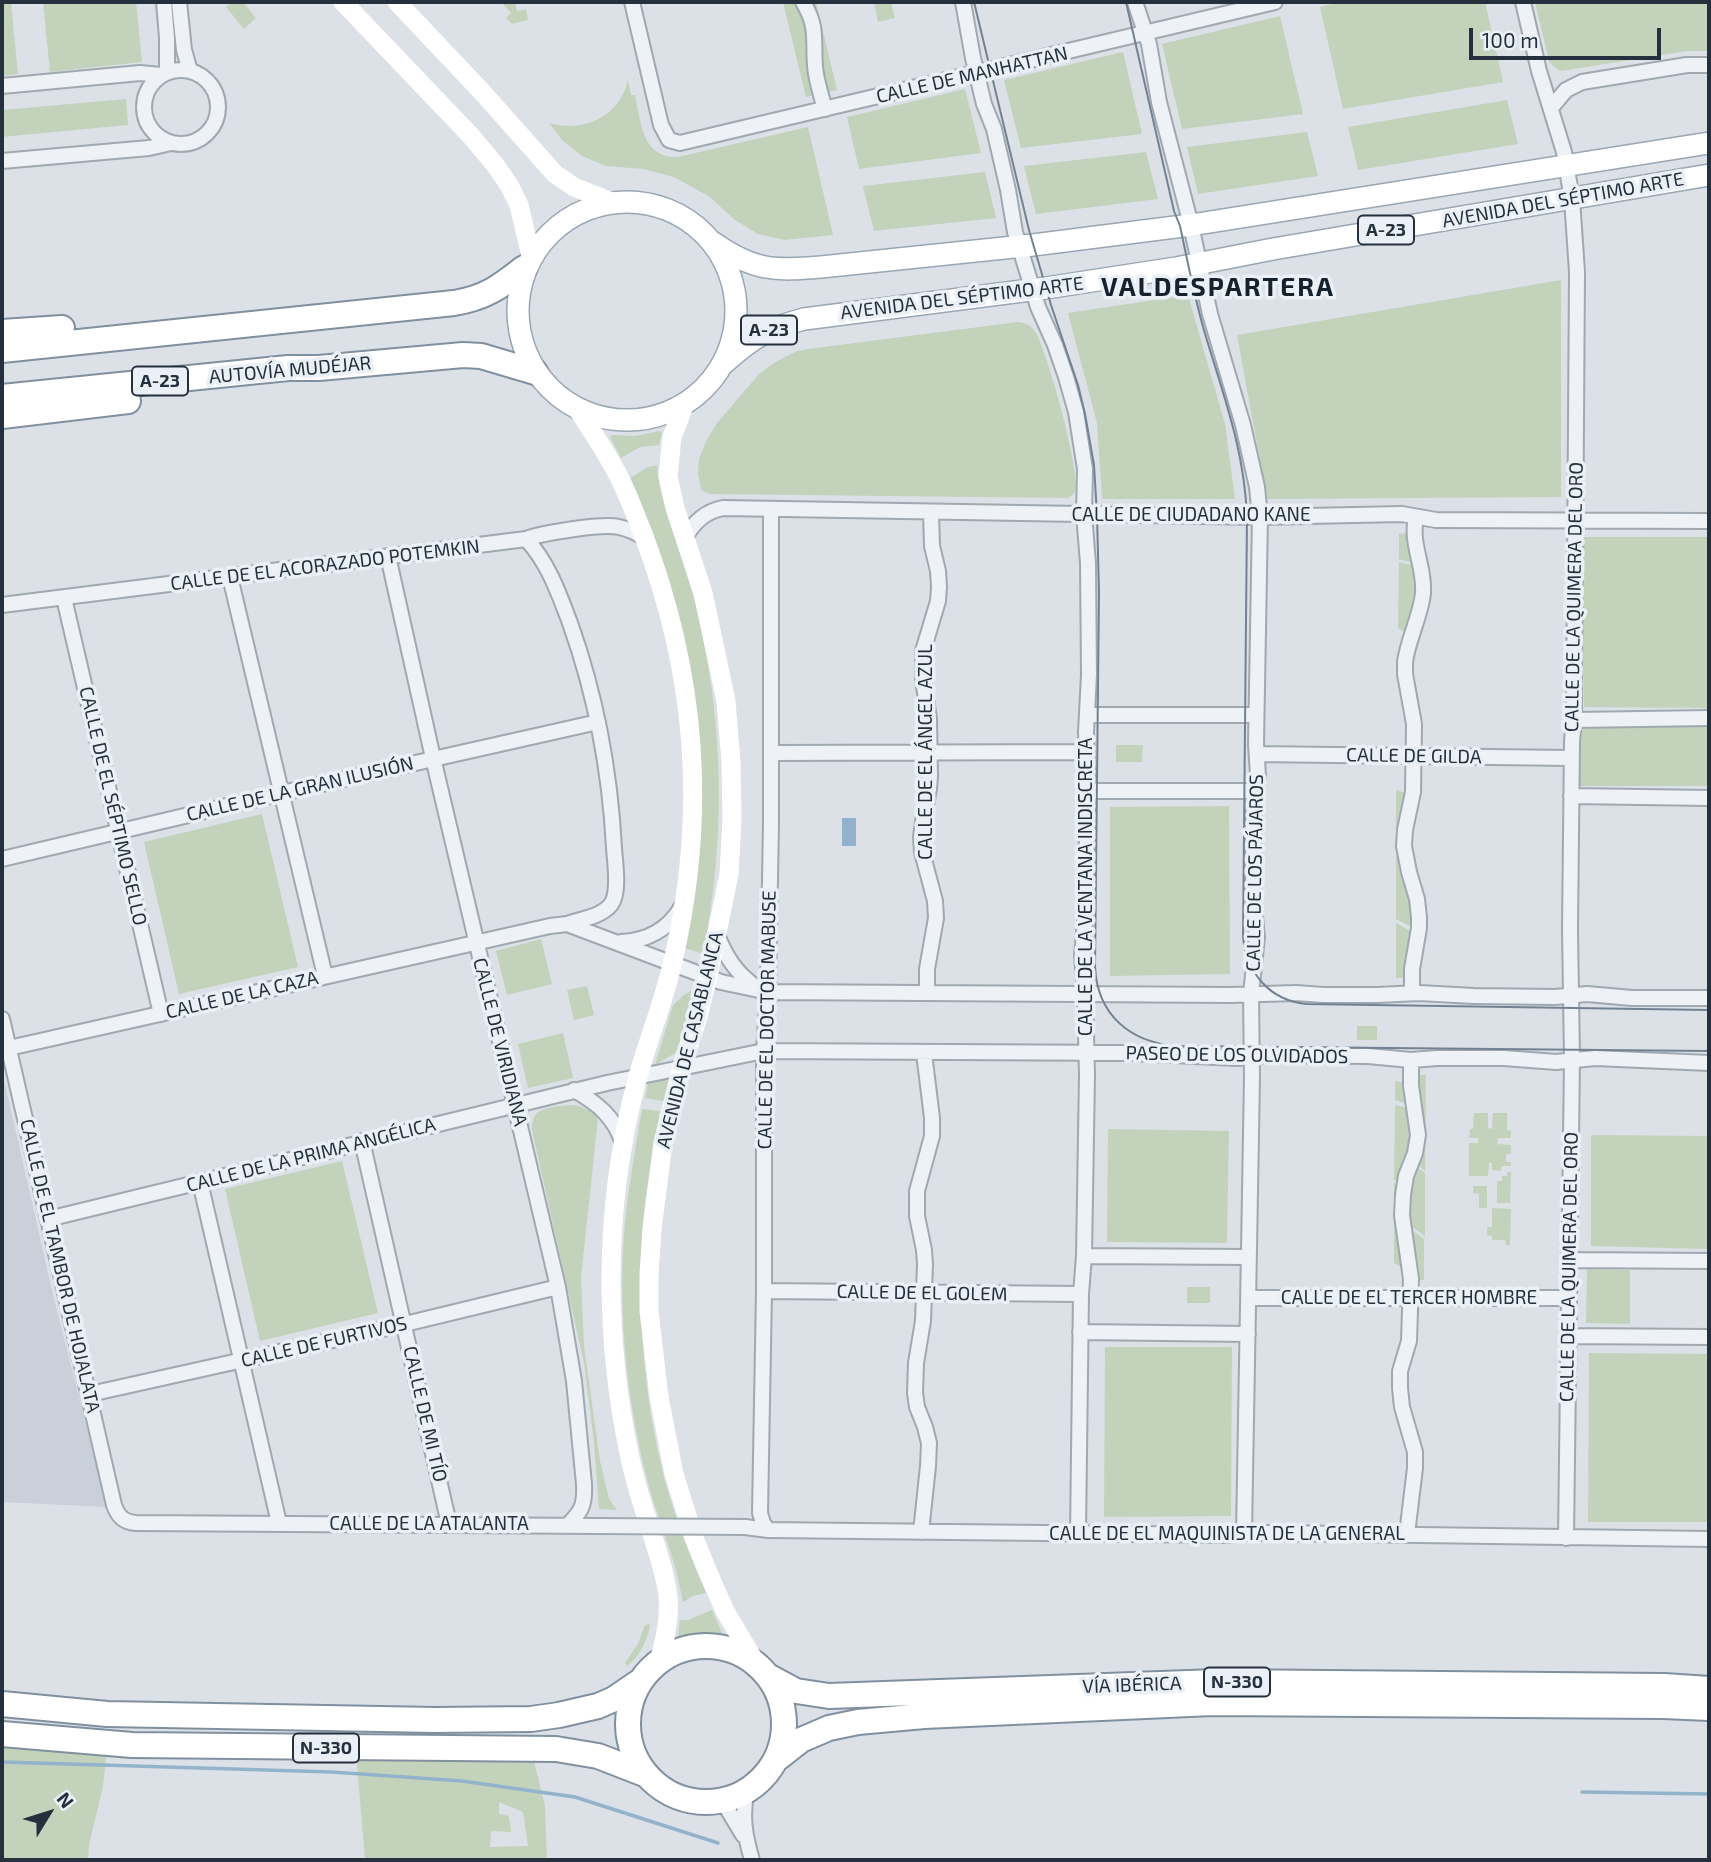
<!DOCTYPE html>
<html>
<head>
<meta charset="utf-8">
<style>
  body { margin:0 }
  #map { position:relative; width:1711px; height:1862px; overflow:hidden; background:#dbe1e7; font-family:"Exo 2",sans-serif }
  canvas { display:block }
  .frame { position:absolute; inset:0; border:4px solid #24303e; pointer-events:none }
  .north { position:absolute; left:14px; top:1778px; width:70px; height:70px; -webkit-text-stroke:5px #eaf0f5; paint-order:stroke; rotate:52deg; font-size:19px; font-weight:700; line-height:28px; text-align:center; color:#24303e }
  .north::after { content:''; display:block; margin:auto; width:24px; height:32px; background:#24303e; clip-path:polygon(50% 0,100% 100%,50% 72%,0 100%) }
  .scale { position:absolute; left:1469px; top:28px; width:192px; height:32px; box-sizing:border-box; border:4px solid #24303e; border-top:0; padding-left:9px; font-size:21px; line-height:24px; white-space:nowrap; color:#24303e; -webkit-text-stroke:5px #eaf0f5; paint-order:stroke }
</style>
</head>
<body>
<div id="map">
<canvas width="1711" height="1862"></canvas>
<div class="frame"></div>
<div class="north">N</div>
<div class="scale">100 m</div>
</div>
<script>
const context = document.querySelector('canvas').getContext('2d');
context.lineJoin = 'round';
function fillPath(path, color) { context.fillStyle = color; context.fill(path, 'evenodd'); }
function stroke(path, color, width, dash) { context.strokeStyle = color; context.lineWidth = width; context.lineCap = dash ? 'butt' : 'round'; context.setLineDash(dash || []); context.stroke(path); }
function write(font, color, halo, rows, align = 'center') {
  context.font = font + ' "Exo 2",sans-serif'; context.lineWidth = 7; context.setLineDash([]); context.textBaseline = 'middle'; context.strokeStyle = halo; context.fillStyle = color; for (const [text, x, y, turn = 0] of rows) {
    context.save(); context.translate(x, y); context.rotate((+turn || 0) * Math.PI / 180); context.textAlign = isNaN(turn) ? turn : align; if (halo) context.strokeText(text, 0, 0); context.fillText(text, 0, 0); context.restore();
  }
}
fillPath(new Path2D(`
  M2,1071l52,228 53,208 -105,-5z`), '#c9d0d9');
fillPath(new Path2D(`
  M2,2h9l7,72 -16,2z
  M43,2h93l6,60 -92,10z
  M232,2h11l13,16 -12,11 -18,-22z
  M501,2h14l2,9 9,-2 2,11 -16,4 -6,-6 5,-5z
  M783,2h12l12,26 7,67 -8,2z
  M812,2h4l21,88 -9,2 -4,-21 -2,-43z
  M879,2h12l4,16 -17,4 -4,-19z
  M1340,2h145l18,80 -160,27 -23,-102z
  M1535,2h174v49h-22l-126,20 -8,-5 -4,-5z
  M1280,16l23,98 -121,15 -20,-85z
  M1123,52l19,82 -121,14 -17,-68z
  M628,80l3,15h4c6,27 7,64 43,62l130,-30 25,108 -49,5 -26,-6 -23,-14 -25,-23 -36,-20 -31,-8 -37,-3 -24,-10 -19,-15 -14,-18c34,10 71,-6 79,-43z
  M965,89l16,64 -122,16 -12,-52z
  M126,99l2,26 -126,12v-27z
  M1507,100l11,44 -160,26 -10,-43z
  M1307,132l11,44 -120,18 -11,-47z
  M1146,152l12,47 -122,15 -12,-48z
  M985,172l11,46 -122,13 -11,-45z
  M1561,280v217l-294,2 -30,-164z
  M1188,295l37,129 10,75h-133l-5,-76 -29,-110z
  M1018,322c8,1 14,4 18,11 11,19 45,139 39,158 -2,5 -4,5 -8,7l-357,-4 -9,-4 -3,-16 1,-15 7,-18 11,-18 43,-50 17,-12 20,-10 11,-2z
  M660,431l2,2 -3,12 -19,2 -19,11 -11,-21 2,-2 23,1z
  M653,466h4c2,27 10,47 19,72 7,24 15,48 21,72 27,114 29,229 6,344l-18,-6 -1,-310 -16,-62 -15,-44 -23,-54 18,-11z
  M1407,533l3,29 -11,-3v-25z
  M1584,537h125v171l-125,-1z
  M1399,562l12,3c6,25 3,43 -6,67l-7,-4z
  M1577,726h132v60h-132z
  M1116,745h27l-1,17h-26z
  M1396,790l10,3 -8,49 1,17 13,46 1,23 -17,-9z
  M1229,806l1,168 -120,2v-169z
  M262,814l36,153 -119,27 -35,-152z
  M1396,923l16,9 -6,24 -1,22h-9z
  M541,939l11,45 -45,11 -11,-44z
  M587,986l7,29 -20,5 -7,-30z
  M697,988l-18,59 -4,6 -20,12 18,-60 12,-11z
  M1357,1026h20v14h-20z
  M563,1033l10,45 -45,10 -10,-44z
  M1417,1075h9l-1,96 -7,-6c11,-37 1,-54 -1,-90z
  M671,1076l-7,25 -19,-3 4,-19z
  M1395,1081l8,1 4,22 -12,-4z
  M569,1105c12,0 20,4 29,13l-17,160 3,68 16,115 9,38 8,11 -18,-1 -5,-67 -10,-79 -52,-233c-1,-24 18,-22 37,-25z
  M1395,1105l13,3c5,32 0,44 -10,74l-4,-2z
  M642,1109l18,2c-7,42 -16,84 -18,127 -4,86 3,177 28,260 10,32 23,64 36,95l-13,3 -10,6c-3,-14 -6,-28 -10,-42 -8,-27 -19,-53 -26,-81 -20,-79 -29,-162 -23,-243 3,-43 11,-85 18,-127z
  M1474,1113h14v15l4,1 1,-16h14v17l4,1v7h-13l-1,6 14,1v9h-5v8h5v4h-9l-1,5 -9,-1v-7h-3l-1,13h-19v-33h9v-5h-9l1,-9h3z
  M1108,1129l121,2 -2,112 -120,-1z
  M1591,1135l118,1v113l-118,-3z
  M342,1161l36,152 -118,28 -35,-152z
  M1417,1167l8,6v63l-17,-12c-1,-19 2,-39 9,-57z
  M1507,1172h4l-1,31h-13v-22h5v-5h5z
  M1394,1183l3,1 -1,17 7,67 -9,-5z
  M1473,1186h14v22h-8v-14l-6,-1z
  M1492,1208l19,1 -1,36h-4l-1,-5h-13v-4l-5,-1v-8h5z
  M1409,1228l15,11v41h-9z
  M1587,1269l43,1v54l-44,-1z
  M1187,1287h23v16h-23z
  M1105,1347h127l-1,169 -127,1z
  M1589,1353l120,1 -1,168h-120z
  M712,1610l11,25 -23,-1 -22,4 2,-18h8z
  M649,1624l1,2c-3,14 -11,32 -23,40l-2,-3 13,-19 7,-19z
  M2,1740l105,9 -4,37 -14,59 -1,15h-86z
  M356,1753h176l13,53 2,54h-182zM499,1802l24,10 5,34 -38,1 1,-16 20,1 -2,-16 -10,-2z`), '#c3d2bb');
fillPath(new Path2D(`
  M842,818h14v28h-14z`), '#92b3cb');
stroke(new Path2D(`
  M2,1762l330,10 130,9 113,16 143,46
  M1582,1792l127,2`), '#92b3cb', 3.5);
const street = new Path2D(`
  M164,2l3,36v34
  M179,2l5,48 6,21
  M632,2l29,123 8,15 11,3 595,-141
  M803,2c15,25 10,37 12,64 1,14 6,29 10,43
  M963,2l10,56 11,46 10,25 14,61 7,42 23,75 17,38 11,32 10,35 9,57 -1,45 4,49 1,112 -3,57 2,59 -3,130 -3,35 3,38 2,81 -3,181 -3,38 -3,240
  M1135,2l14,42 10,58 32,123 19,89 33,111 14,62 3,30 -4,227 2,32 -4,26 -1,94 4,41 -6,57 1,84 -8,455
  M1523,2l16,69 25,81 8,47 5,73 -3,448 -2,21 -2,189 2,130 -6,478
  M144 107a37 37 0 1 1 74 0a37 37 0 1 1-74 0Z
  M2,86l138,-13 21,2
  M1551,108l15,-18 16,-8 105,-17h22
  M2,161l147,-13 22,-5
  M685,538c8,-15 21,-27 38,-30l537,9 142,-3 34,6 273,1
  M526,539c22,23 33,55 44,84 26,73 40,148 44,225 1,14 5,40 -1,53 -7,15 -32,18 -46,23
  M388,556l45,202 125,529 16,94 10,103c1,21 -2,27 -17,42
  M230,577l95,399
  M64,598l97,416
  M2,605l524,-66c16,-6 77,-16 93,-12 9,2 18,6 25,11
  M1087,715h169
  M1574,720l135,-2
  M771,753l316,-1
  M1257,754l314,4
  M1088,791h167
  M1571,796l138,2
  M2,859l280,-66 316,-71
  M717,935c9,22 19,38 39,52
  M621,942c26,-1 48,-13 61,-36
  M927,993v-24l9,-51 -1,-17 -13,-49 -1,-15 2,-15 6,-33 1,-13 -1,-58 -6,-38v-29l15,-50 1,-14 -1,-16 -6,-25 -1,-34
  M1412,993v-24l7,-41v-11l-2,-18 -8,-27 -5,-26 1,-16 8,-38 1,-68 -9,-50v-12c3,-23 16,-47 18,-69 2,-27 -13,-48 -7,-76
  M2,1019l112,486c4,11 9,17 22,18l461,3
  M9,1048l541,-122 17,-2 154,58 47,10 462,3 66,-2 27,2h54l42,-2 55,3 81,1 32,-3 45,4h77
  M574,1090c23,13 41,27 49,54
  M362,1141l87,383
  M200,1182l79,341
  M48,1219l559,-136 157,-32 368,2 105,5 27,-3 104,1 43,4 26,-2h67l52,4 39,-4 114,5
  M1084,1256l165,1
  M1569,1260l140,1
  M764,1291l317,3
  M1249,1298h319
  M1080,1332l168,2
  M1568,1336l141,1
  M90,1394l315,-70 153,-37
  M745,1527l23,3 458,5 18,-2h29l436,6
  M768,1530l-5,-7 -3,-10 4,-222v-240l4,-59 3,-169v-314
  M921,1532l7,-66 1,-23 -4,-16 -8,-20 -2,-14 1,-30 7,-42 2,-57 -1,-14 -7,-34v-25l15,-55v-18l-8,-65
  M1407,1534l8,-66v-16l-13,-45 -2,-19v-17l9,-30 2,-62 -9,-64 1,-20 3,-19 9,-23 3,-18 -7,-49v-26
  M747,1790c-6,25 -2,46 5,70
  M722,1800l21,35`);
const primary = new Path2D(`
  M518 311a109 109 0 1 1 218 0a109 109 0 1 1-218 0Z
  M714,243c40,28 61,28 107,24l212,-22 158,-20 518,-82
  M723,364c29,-26 43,-35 81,-45l242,-31 130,-20 97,-19 436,-74`);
const highway = new Path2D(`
  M2,332l60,-4
  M2,350l452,-47c31,-5 46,-16 70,-35
  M2,397l286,-29h31l144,-13 18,1 54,16
  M2,416l126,-15
  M628 1724a78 78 0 1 1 156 0a78 78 0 1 1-156 0Z
  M768,1676l28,15 33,5 387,-14 448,4 45,3
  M2,1704l105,10 328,6 96,-1 28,-4 39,-9 16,-7 25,-17
  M2,1734l130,11 424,4 42,7 49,19
  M778,1758l23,-18 28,-12 29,-6 66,-6 288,-13 451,3 46,2`);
stroke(street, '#a0a8b1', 18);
stroke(primary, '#99a6b4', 24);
stroke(highway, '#81909f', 28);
stroke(street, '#eef1f5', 14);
stroke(new Path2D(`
  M343,2l128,134 25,30 13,19 10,20 12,51
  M397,2l86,91 72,81 19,13 38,15
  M684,406l-12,31 -4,39 7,32 28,85 23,108 5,61 1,57 -3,55 -21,103 -11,43 -15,46 -19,77 -11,86 -3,45v37l10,86 15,77 20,64 13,32 18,41 32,54
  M577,408c14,22 29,44 41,67 10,19 17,39 25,59 54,141 64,281 30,427 -9,40 -25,79 -36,119 -17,64 -26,132 -26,199 0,58 6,117 18,174 5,27 14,54 23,81 6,20 14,41 16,63 2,22 -3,43 -9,64`), '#fff', 19);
stroke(primary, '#fff', 21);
stroke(highway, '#fff', 24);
stroke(new Path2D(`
  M974,2l55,228 22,75 27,80 7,29 9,51 3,50 2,77 -4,374c2,49 35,76 81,80l533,5
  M1126,2l48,209 6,15c8,37 15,75 26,111 19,63 38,113 41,179l-4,421c4,36 26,63 63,67l403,6`), '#738292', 2);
const streetBridge = new Path2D(`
  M597,1526l148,1`);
stroke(streetBridge, '#a0a8b1', 18, []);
stroke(streetBridge, '#eef1f5', 14);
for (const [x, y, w] of [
  [1386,230,56],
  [769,330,56],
  [160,381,56],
  [1237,1682,66],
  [326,1748,66]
]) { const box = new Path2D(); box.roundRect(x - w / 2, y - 14.5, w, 29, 5); context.fillStyle = '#eaf0f5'; context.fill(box); stroke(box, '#24303e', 2); }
write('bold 18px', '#24303e', null, [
  ["A-23",1386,230],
  ["A-23",769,330],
  ["A-23",160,381],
  ["N-330",1237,1682],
  ["N-330",326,1748]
]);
write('19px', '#24303e', '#eaf0f5', [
  ["CALLE DE MANHATTAN",972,75,-13],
  ["AVENIDA DEL SÉPTIMO ARTE",1563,200,-10],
  ["AVENIDA DEL SÉPTIMO ARTE",962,298,-7],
  ["AUTOVÍA MUDÉJAR",290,370,-5],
  ["CALLE DE CIUDADANO KANE",1191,515],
  ["CALLE DE EL ACORAZADO POTEMKIN",325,565,-7],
  ["CALLE DE LA QUIMERA DEL ORO",1574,597,-89],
  ["CALLE DE EL ÁNGEL AZUL",926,752,-90],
  ["CALLE DE GILDA",1414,756,1],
  ["CALLE DE LA GRAN ILUSIÓN",300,789,-13],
  ["CALLE DE EL SÉPTIMO SELLO",113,806,77],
  ["CALLE DE LOS PÁJAROS",1255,873,-89],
  ["CALLE DE LA VENTANA INDISCRETA",1086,887,-90],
  ["CALLE DE LA CAZA",242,995,-13],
  ["CALLE DE EL DOCTOR MABUSE",767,1020,-89],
  ["AVENIDA DE CASABLANCA",690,1040,-76],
  ["CALLE DE VIRIDIANA",500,1042,76],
  ["PASEO DE LOS OLVIDADOS",1237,1055,1],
  ["CALLE DE LA PRIMA ANGÉLICA",311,1155,-14],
  ["CALLE DE EL TAMBOR DE HOJALATA",60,1266,77],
  ["CALLE DE LA QUIMERA DEL ORO",1569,1267,-89],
  ["CALLE DE EL GOLEM",922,1293,1],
  ["CALLE DE EL TERCER HOMBRE",1409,1298],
  ["CALLE DE FURTIVOS",324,1342,-13],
  ["CALLE DE MI TÍO",425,1414,77],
  ["CALLE DE LA ATALANTA",429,1524],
  ["CALLE DE EL MAQUINISTA DE LA GENERAL",1227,1534],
  ["VÍA IBÉRICA",1132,1685,-2]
]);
context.letterSpacing = '2px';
write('bold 26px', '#16212e', '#eaf0f5', [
  ["VALDESPARTERA",1218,287]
]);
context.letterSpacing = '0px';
</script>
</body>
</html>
